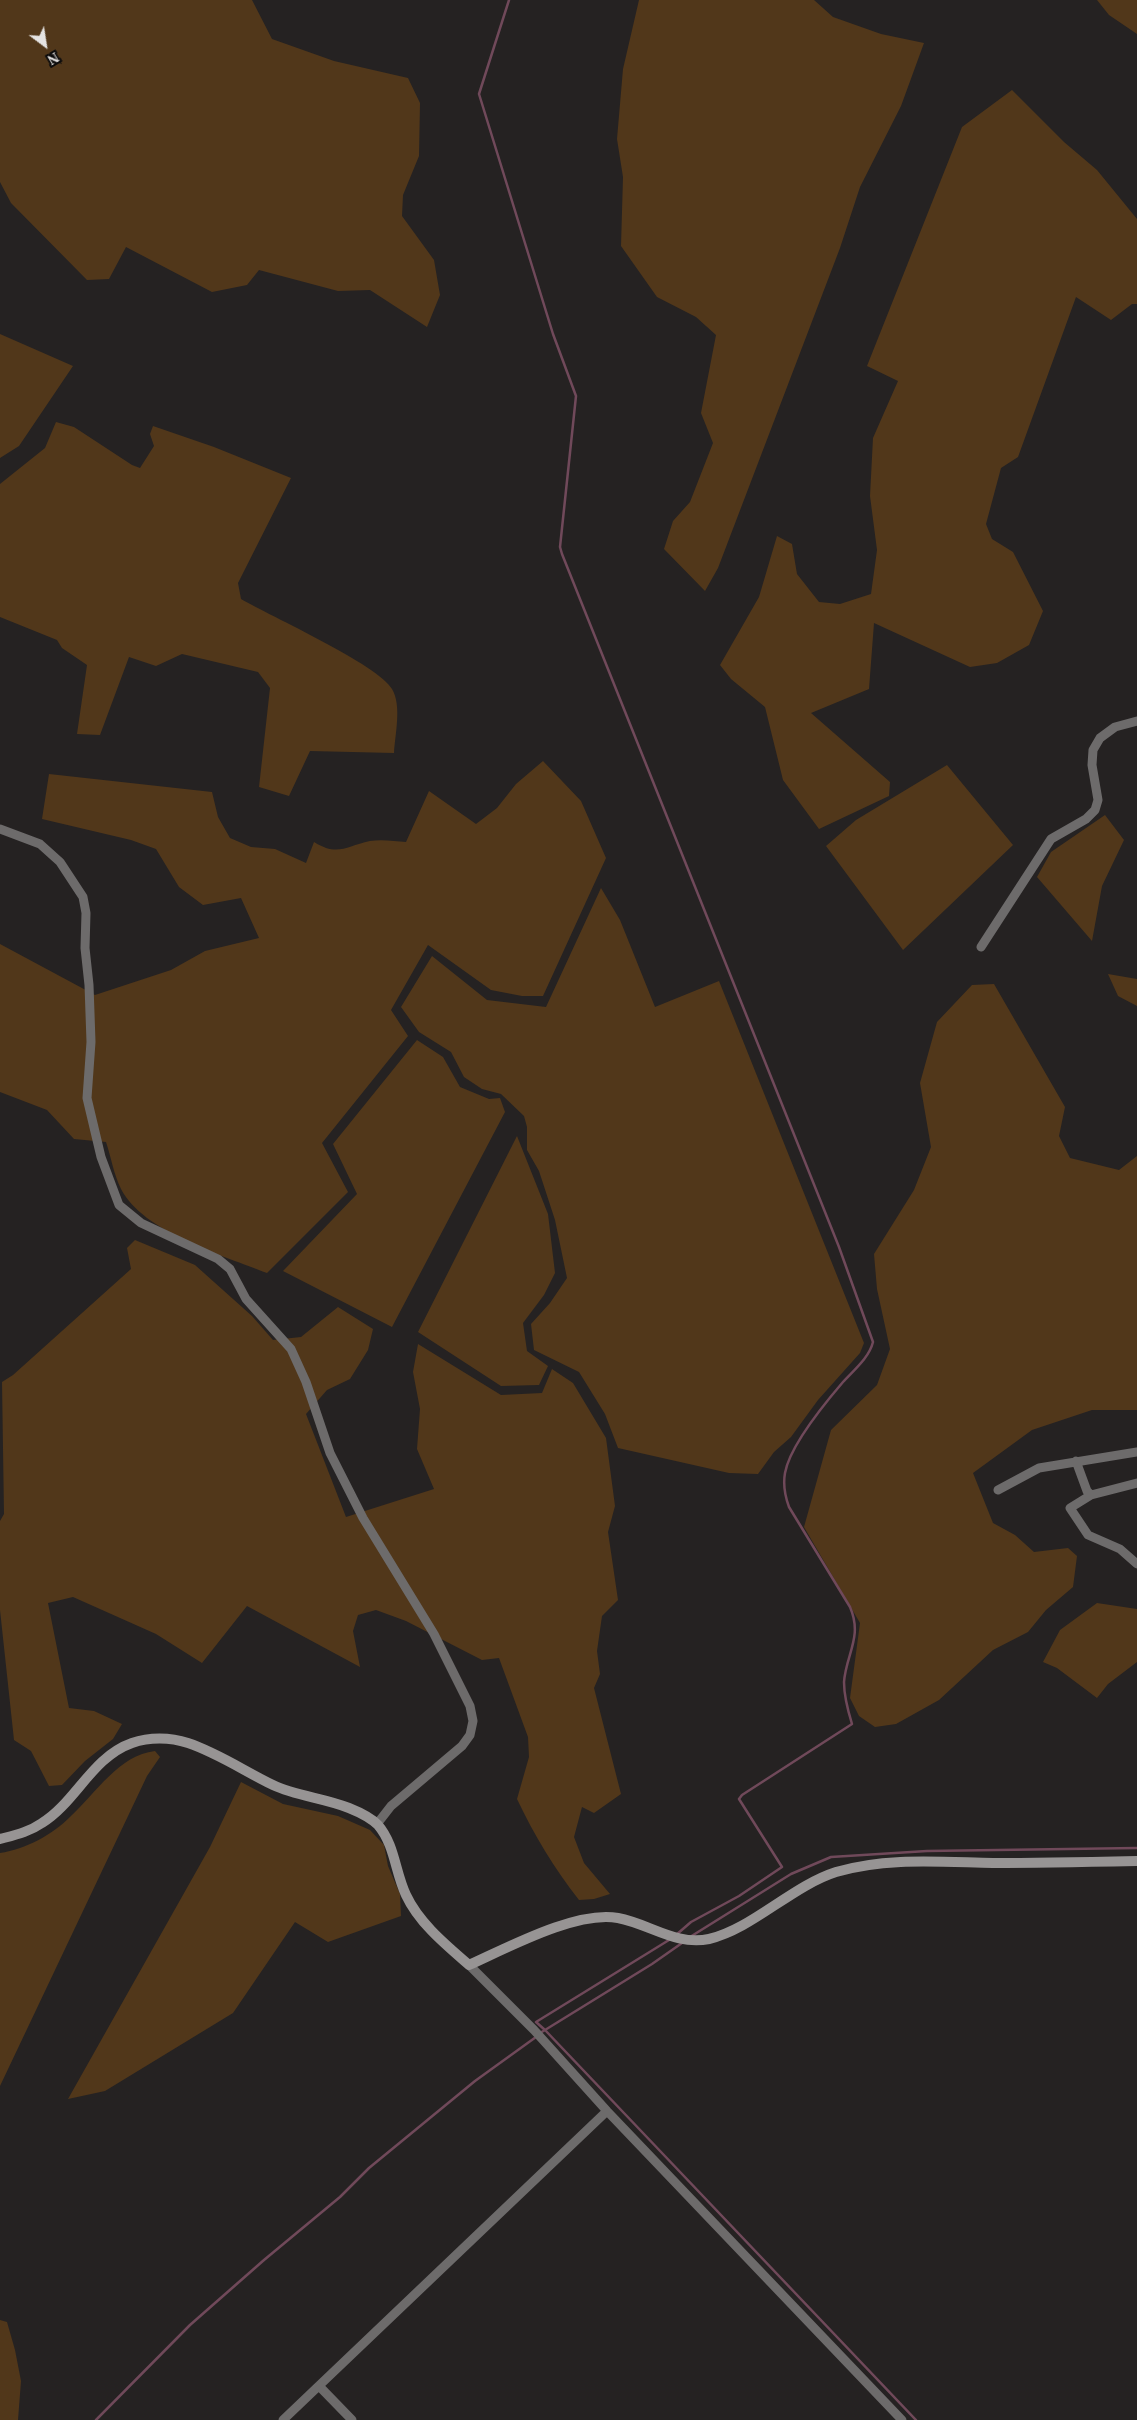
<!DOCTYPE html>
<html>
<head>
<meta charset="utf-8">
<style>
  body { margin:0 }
  #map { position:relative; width:1137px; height:2420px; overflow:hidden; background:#252222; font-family:"Times New Roman",serif }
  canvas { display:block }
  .north { position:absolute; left:20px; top:20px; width:50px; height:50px; -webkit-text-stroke:4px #0d0c0c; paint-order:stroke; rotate:149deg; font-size:14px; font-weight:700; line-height:20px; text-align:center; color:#e5e3e2 }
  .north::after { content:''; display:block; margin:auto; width:18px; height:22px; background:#e5e3e2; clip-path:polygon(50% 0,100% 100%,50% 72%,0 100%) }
</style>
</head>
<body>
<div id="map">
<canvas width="1137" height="2420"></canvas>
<div class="north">N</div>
</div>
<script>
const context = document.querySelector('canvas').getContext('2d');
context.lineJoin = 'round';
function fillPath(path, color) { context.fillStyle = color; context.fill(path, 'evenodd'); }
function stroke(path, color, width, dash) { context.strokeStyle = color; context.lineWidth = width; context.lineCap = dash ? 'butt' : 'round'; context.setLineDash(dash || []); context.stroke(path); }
fillPath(new Path2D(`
  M0,0h252l20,39 62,22 74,17 12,25 -1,53 -16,39 -1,21 32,44 6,35 -13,32 -57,-37 -32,1 -79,-21 -12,15 -35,7 -86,-45 -17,32 -22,1 -76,-77 -11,-21z
  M639,0h175l19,17 48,17 43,9 -23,63 -41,81 -20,61 -122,320 -13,23 -41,-42 9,-28 17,-19 23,-59 -12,-30 15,-78 -20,-18 -39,-20 -36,-51 2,-69 -6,-38 6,-70z
  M1097,0h40v34l-28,-19z
  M1012,90l52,52 33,28 40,49v85h-5l-21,16 -35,-23 -58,160 -17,11 -15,56 6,15 21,13 30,59 -14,34 -32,18 -27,4 -96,-44 -5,66 -58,24 79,69 -1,14 -70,33 -36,-49 -18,-73 -34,-28 -11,-14 39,-68 18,-61 15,8 5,30 22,28 21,2 31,-10 6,-44 -7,-54 3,-58 25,-57 -31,-15 95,-239z
  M0,334l73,32 -54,80 -19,12z
  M56,422l18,5 58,38 8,3 14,-22 -4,-12 3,-8 61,21 77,31 -53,105 3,16c29,17 138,66 151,90 10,17 3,45 2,64l-84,-2 -21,45 -30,-9 11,-99 -12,-16 -76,-18 -26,12 -27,-9 -29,78 -23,-1 10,-69 -25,-17 -5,-8 -57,-23v-133l45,-36z
  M543,761l38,40 25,57 -63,138h-21l-31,-6 -63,-45 -37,65 17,26 -86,107 26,49 -81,81c-43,-17 -124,-41 -146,-84 -7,-14 -10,-32 -15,-47l-32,-3 -27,-29 -47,-18v-148l95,51 76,-25 34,-19 54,-13 -18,-40 -38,7 -24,-18 -23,-38 -25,-9 -89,-21 7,-45 163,18 6,25 12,21 21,9 24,2 31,14 8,-21c24,15 32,4 56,-1 11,-2 25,0 36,1l23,-51 47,33 21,-16 19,-24z
  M947,765l66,80 -110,105 -77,-104 30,-26z
  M1105,815l19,25 -22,46 -10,55 -55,-64 14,-25z
  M601,888l19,32 35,87 64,-26 145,362 -4,10 -42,47 -27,37 -17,15 -16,22 -29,-1 -111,-25 -13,-34 -26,-42 -45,-22 -3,-26 19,-21 17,-25 -12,-58 -16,-49 -12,-21v-23l-3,-11 -23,-22 -19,-5 -18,-12 -13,-25 -32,-20 -18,-25 31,-51 55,44 59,7z
  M1108,974l29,5v27l-19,-10z
  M994,984l71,123 -6,29 11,22 49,12 18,-14v254h-45l-60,20 -59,43 20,50 22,12 19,17 34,-4 9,8 -4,31 -27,23 -18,22 -35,18 -54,50 -43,24 -21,3 -16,-11 -9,-18 10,-75 -56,-96 27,-97 46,-45 13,-36 -13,-60 -3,-35 40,-64 17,-43 -11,-64 17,-61 35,-37z
  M417,1040l26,17 17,30 29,12 11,-1 5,14 -113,215 -109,-56 74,-77 -24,-50z
  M517,1136l31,78 7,59 -11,22 -21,28 4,28 21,15 -9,19 -38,1 -83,-54z
  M135,1240l60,25 57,51 21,24 28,-3 37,-30 35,22 -5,21 -18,29 -23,11 -21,24 40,103 88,-28 -17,-40 3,-40 -7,-37 5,-28 83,51 41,-2 10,-24 21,14 33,55 9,68 -7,26 10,68 -16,16 -5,35 3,23 -6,14 27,106 -27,19 -12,-6 -8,30 10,26 26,31 -16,5 -15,1c-25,-32 -45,-65 -62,-101l12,-42 -1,-20 -29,-79 -17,2 -76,-39 -30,-11 -18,5 -5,16 7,36 -113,-61 -45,57 -46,-29 -83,-37 -25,6 21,105 25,3 28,13 -9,15 -28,22 -23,24 -13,1 -18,-35 -17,-11 -14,-130v-89l4,-7 -2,-132 11,-7 118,-106 -4,-21z
  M1097,1603l40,6v53l-29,22 -11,14 -40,-30 -14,-6 17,-32z
  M155,1751l5,6 -13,19 -147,310v-233c26,-4 52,-18 71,-37 25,-23 48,-61 84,-65z
  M241,1782l42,22 55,12 32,14 14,15 4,21 12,28 1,22 -73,26 -33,-20 -62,91 -128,78 -37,8 142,-252z
  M0,2320l7,2 8,28 6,31 -3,39h-18z`), '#51371a');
stroke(new Path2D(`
  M509,0l-30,94 74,240 23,62 -16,151 2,7 277,693 34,95c-4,16 -19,28 -30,40 -18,21 -53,63 -58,91 -2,11 0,23 4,34l61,100c13,30 -4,47 -6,75 0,15 4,29 8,42l-110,71 -3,4 43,68 -43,29 -48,26 -15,13
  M690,1937l101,-63 40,-17 96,-6 210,-3
  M682,1943l-30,21 -107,66 371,390
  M540,2033l5,-3 -9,-8 133,-82
  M96,2420l94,-95 74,-65 76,-63 29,-29 106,-87 61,-44`), '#70495a', 2.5);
stroke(new Path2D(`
  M0,829l40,15 20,18 23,35 3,16 -1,35 4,37 2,57 -4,56 14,59 18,48 22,18 77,36 12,10 16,30 45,50 15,33 24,71 33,65 71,116 36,72 3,15 -3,14 -8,11 -71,60 -14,18
  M981,947l70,-108 35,-20 9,-9 3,-10 -6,-35 1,-15 7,-12 15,-11 22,-6
  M1076,1461l11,30 4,4 46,-12
  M998,1490l41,-22 98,-16
  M1091,1495l-21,13 18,27 32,14 17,15
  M469,1965l65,65 73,81 295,309
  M319,2386l33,34
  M283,2420l324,-309`), '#6d6b6b', 9);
stroke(new Path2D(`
  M0,1839c15,-4 29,-7 42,-16 34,-21 50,-66 90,-80 17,-6 38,-6 56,0 30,10 56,28 85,42 23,11 51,13 76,23 10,4 21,9 29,17 17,20 17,47 28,70 13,28 40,50 63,70 38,-17 108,-55 149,-47 32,6 58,28 91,21 43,-10 83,-53 127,-67 50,-15 105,-10 157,-9 48,0 96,-1 144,-2`), '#979494', 10);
</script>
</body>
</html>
